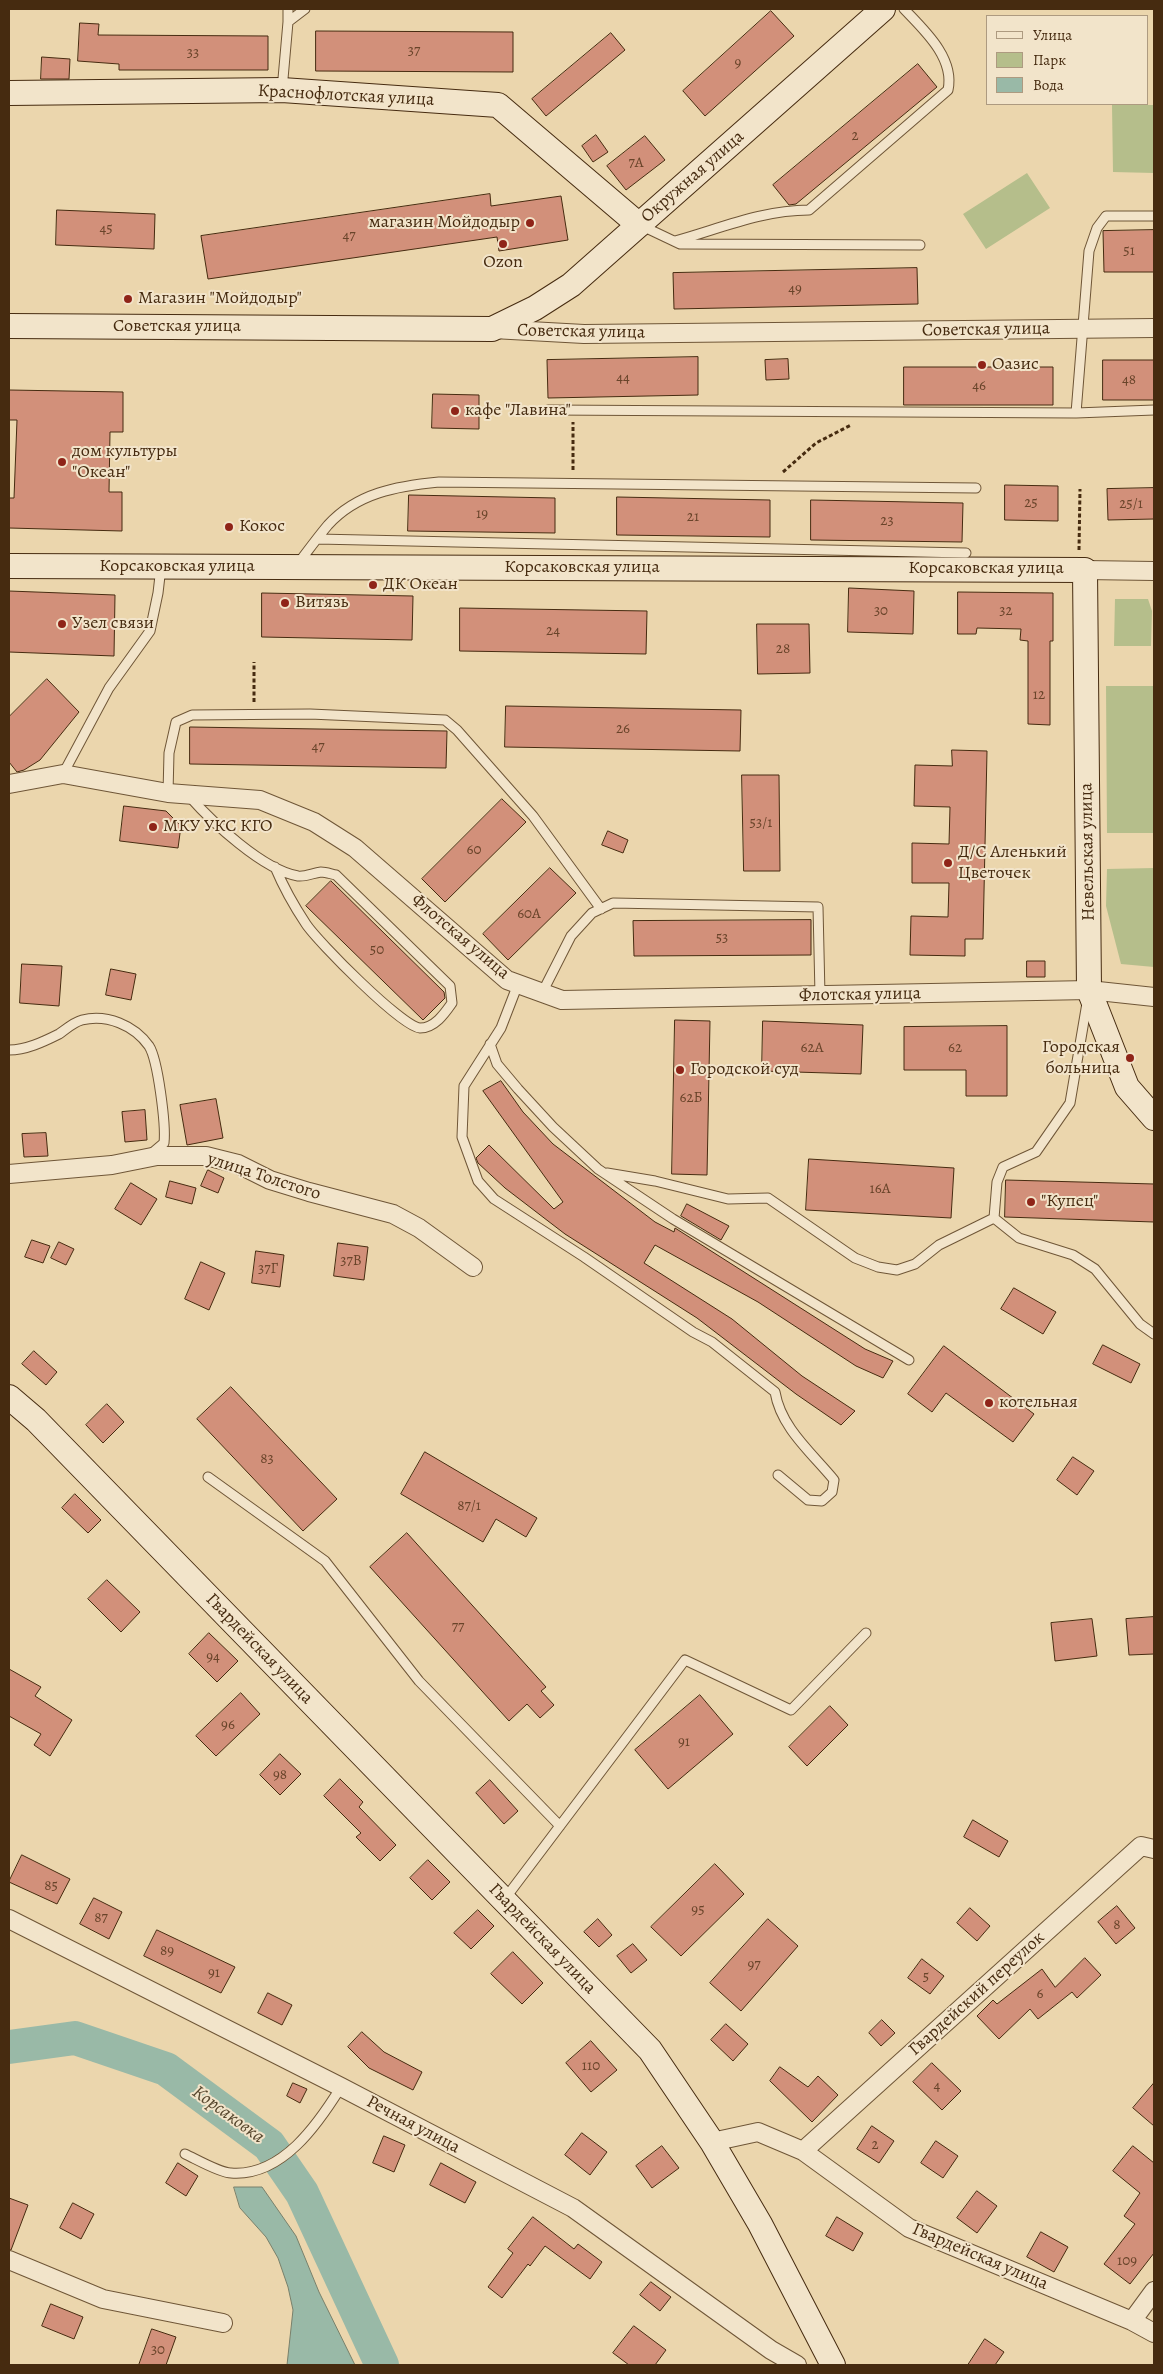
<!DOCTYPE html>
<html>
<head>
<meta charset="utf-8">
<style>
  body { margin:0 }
  #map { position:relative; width:1163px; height:2374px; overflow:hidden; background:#ebd6ad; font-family:Alegreya,serif }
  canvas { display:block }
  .frame { position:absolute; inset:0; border:10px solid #462b10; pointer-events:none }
  .legend { position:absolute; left:986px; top:15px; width:162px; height:90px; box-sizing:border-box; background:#f2e4ca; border:1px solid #ad9a80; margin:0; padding:6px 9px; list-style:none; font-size:15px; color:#462b10 }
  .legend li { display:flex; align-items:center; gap:10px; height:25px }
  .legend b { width:25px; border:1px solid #ad9a80 }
</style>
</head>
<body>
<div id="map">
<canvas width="1163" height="2374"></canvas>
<div class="frame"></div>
<ul class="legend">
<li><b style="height:6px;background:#f2e4ca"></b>Улица</li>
<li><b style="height:14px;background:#b5be8b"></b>Парк</li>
<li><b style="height:14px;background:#99b9a7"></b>Вода</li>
</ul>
</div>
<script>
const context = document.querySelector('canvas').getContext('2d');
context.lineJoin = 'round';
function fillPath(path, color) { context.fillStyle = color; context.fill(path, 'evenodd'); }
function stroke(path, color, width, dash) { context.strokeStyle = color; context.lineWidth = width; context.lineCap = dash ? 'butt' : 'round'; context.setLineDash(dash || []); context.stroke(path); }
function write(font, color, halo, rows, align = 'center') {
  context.font = font + ' Alegreya,serif'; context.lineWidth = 4; context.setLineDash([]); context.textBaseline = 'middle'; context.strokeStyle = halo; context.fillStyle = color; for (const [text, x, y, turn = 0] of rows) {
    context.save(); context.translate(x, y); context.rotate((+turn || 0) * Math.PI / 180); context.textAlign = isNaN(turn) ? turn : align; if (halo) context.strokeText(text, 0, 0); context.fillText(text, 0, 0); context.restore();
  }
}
fillPath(new Path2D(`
  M1112,105h42v68l-41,-1z
  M1027,173l23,35 -64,41 -23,-35z
  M1115,599h33l4,12 -1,35h-37z
  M1106,686h48v147h-47z
  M1154,868v99l-33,-3 -15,-58 1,-37z`), '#b5be8b');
const water = new Path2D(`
  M234,2187h28l34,49 23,56 36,73h-68l6,-55 -5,-23 -10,-29 -12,-21 -26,-29z`);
fillPath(water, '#99b9a7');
stroke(water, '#78806b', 1);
stroke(new Path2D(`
  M9,2047l66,-9 91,31 103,76 33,48 80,172`), '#99b9a7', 34);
const building = new Path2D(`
  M771,11l23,25 -89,80 -22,-25z
  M80,23l19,1 -1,11 170,1v34h-149v-6l-41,-3z
  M316,31l197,1v40l-197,-1z
  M611,33l14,17 -79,66 -14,-17z
  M42,57l28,2 -1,20h-28z
  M918,64l19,23 -141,117 -7,1 -16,-20z
  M596,135l12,17 -15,10 -11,-16z
  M645,136l20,24 -39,30 -19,-24z
  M490,194l1,12 70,-10 7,44 -69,11 -2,-14 -289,42 -7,-43z
  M57,210l98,4 -1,35 -98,-4z
  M1154,230v42h-50l-1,-41z
  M917,268l1,36 -244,5 -1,-36z
  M698,357v38l-150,3 -1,-38z
  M788,359l1,20 -23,1 -1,-20z
  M1103,360h51v40h-51z
  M904,367h149v38h-149z
  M9,390l114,2v40h-13l-1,60h13v39l-113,-3v-30h5l3,-78h-8z
  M433,394l46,1v34l-47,-1z
  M1005,485l53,1v35l-53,-1z
  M1154,488v31l-46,1 -1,-31z
  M409,495l146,3v35l-147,-2z
  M617,497l153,3v37l-153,-2z
  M811,500l152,3 -1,39 -151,-2z
  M849,588l65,3 -1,43 -65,-2z
  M9,591l106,4 -1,61 -105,-4z
  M958,592l95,1v48h-3v84l-22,-1v-83l-8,-1 1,-11 -44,-1 -1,6h-18z
  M262,593l151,3 -1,44 -150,-3z
  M460,608l187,3 -1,43 -186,-3z
  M757,624h52l1,49 -52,1z
  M47,679l32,33 -39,48 -16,10 -7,2 -8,-10v-45z
  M506,706l235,4 -1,41 -235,-4z
  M190,727l257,4 -1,37 -256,-4z
  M952,750l35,1 -4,188h-18v17l-55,-1 1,-39 37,1 1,-34h-37v-40l37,1 1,-37 -36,-1 1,-41 37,1z
  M742,775h37l1,96h-36z
  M502,799l24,23 -81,80 -23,-23z
  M124,806l42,5 15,15 -3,22 -58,-7z
  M608,831l20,9 -5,13 -21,-8z
  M550,868l26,25 -68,67 -25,-26z
  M331,881l113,111 1,6 -22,22 -117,-114z
  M811,920v35l-177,1 -1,-35z
  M1027,961h18v16h-18z
  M22,964l40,2 -3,40 -39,-3z
  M111,969l25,5 -5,26 -25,-5z
  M675,1020l35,1 -3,154 -35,-1z
  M763,1021l100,4 -2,49 -99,-3z
  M1007,1026v70h-41v-26h-62v-43z
  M501,1081l22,31 30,32 102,78 19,10 1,-4 190,121 28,12 -10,17 -27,-12 -98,-64 -103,-57 -11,18 88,56 70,57 53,35 -14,14 -45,-31 -99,-76 -132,-84 -60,-46 -27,-25 -2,-5 13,-13 65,64 9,-7 -80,-111z
  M216,1099l7,39 -36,7 -7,-40z
  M145,1110l2,30 -22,2 -3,-30z
  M46,1133l2,23 -24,1 -2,-23z
  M809,1159l145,9 -3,50 -145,-8z
  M208,1170l16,8 -6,15 -17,-7z
  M1006,1180l148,4v38l-149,-5z
  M170,1181l26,7 -4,16 -26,-7z
  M131,1183l26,16 -16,26 -26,-16z
  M687,1204l42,22 -8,14 -40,-24z
  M32,1240l18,6 -7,17 -18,-6z
  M59,1242l15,7 -8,16 -15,-7z
  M338,1243l30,4 -4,33 -30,-4z
  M256,1251l28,4 -4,32 -28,-4z
  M201,1262l24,11 -16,37 -24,-11z
  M1014,1288l42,24 -13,22 -42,-25z
  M1103,1345l37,19 -9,19 -38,-19z
  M944,1346l90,68 -21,28 -67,-49 -14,19 -24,-18z
  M34,1351l23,21 -11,13 -24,-21z
  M231,1387l106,112 -34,32 -106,-112z
  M107,1404l17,18 -21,21 -17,-18z
  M425,1452l112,66 -11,19 -30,-18 -13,23 -82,-48z
  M1073,1457l21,14 -17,24 -20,-15z
  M75,1494l26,26 -13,13 -26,-25z
  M407,1533l139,154 -5,4 13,14 -14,13 -13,-14 -18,17 -139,-154z
  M107,1580l33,32 -19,20 -33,-33z
  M1154,1617v37l-25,1 -3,-36z
  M1092,1619l5,37 -42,5 -4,-38z
  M209,1633l29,28 -21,21 -28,-28z
  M9,1669l32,18 -6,9 37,24 -22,36 -16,-11 7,-11 -32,-18z
  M241,1693l19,21 -44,42 -20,-20z
  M700,1695l33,39 -65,55 -33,-39z
  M830,1706l18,19 -41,41 -18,-19z
  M280,1754l21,20 -21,21 -20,-20z
  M340,1779l23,23 -4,5 37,38 -16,16 -24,-24 5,-4 -37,-37z
  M490,1780l28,31 -14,13 -28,-31z
  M973,1820l35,21 -9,16 -35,-20z
  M22,1855l48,24 -13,25 -48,-22z
  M428,1860l22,22 -18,18 -22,-22z
  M715,1864l29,30 -63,62 -30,-29z
  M94,1898l28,14 -13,27 -29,-15z
  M1117,1906l18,22 -19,16 -18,-22z
  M970,1908l20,18 -13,15 -20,-18z
  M478,1910l16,16 -23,23 -17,-16z
  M598,1919l14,16 -13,12 -15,-15z
  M768,1919l30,27 -57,65 -31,-28z
  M157,1930l78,37 -14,26 -77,-37z
  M633,1944l14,16 -16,13 -14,-17z
  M513,1952l30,31 -21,21 -31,-30z
  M1085,1958l16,17 -24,23 -5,-6 -34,27 -8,-10 -31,30 -22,-23 16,-16 4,4 45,-35 13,18z
  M922,1959l22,17 -14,18 -22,-16z
  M268,1993l24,12 -10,20 -24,-12z
  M882,2020l13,13 -14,13 -12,-13z
  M726,2024l22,20 -15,17 -22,-21z
  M362,2032l22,20 38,20 -9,18 -44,-22 -21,-21z
  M591,2041l26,29 -26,22 -25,-29z
  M932,2063l29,28 -19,19 -29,-28z
  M780,2067l28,20 10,-11 20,19 -26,27 -42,-41z
  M293,2083l14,6 -7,14 -13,-7z
  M1154,2083v43l-21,-18z
  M872,2126l22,15 -15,22 -22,-14z
  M582,2133l25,19 -17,23 -25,-20z
  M384,2136l21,9 -11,27 -21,-9z
  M936,2141l22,15 -15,22 -22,-15z
  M662,2146l17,22 -27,20 -16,-22z
  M1133,2146l21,17v90l-24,31 -26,-20 31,-40 -11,-8 16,-23 -27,-22z
  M178,2163l20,13 -12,20 -20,-13z
  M441,2163l35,19 -11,21 -35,-18z
  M977,2191l20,15 -20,27 -20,-15z
  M9,2198l19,7 -17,45h-2z
  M73,2203l21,11 -13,25 -21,-11z
  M533,2217l41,32 4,-5 24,18 -12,17 -45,-33 -15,20 -2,-2 -26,34 -14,-11 25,-34 -5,-4z
  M837,2217l26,16 -10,18 -27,-15z
  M1041,2232l27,15 -14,25 -27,-15z
  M651,2282l20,15 -11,14 -20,-16z
  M51,2304l32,13 -9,22 -32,-13z
  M634,2326l32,24 -11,15h-26l-16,-12z
  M152,2329l24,8 -10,28h-27z
  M985,2339l19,13 -9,13h-27z`);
fillPath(building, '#d2907a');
stroke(building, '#462b10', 1);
const lane = new Path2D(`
  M288,22v-13
  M282,90l6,-68 17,-13
  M640,225l40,19 240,1
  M675,241c44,-12 87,-31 134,-31l139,-120c7,-32 -24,-60 -44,-81
  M548,410l528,3 13,-162 8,-23 9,-12h48
  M1076,413l78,-3
  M317,539l649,14
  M297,565c10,-13 20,-27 31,-40 29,-32 69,-39 111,-43l537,6
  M63,774l46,-86 41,-57 8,-38 3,-26
  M168,793l1,-40 7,-31 16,-7 118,-1 135,6 12,10 76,86 68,93
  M189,796c23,26 74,74 109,80 7,1 15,-3 23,-4 5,0 10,2 15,3l114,111 2,17c-7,10 -17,25 -32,25 -18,-1 -102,-86 -114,-104 -12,-18 -23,-38 -31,-57
  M518,984l-17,44 -37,58 -2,51 16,44 16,18 90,58 109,75 19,10 63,50c6,36 37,61 59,88l-2,12 -10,9 -14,-1 -30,-25
  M542,993l29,-57 21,-23 21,-10 205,4 2,88
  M1087,1003l-17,100 -34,49 -33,15 -6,15 -3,36 25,20 54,17 22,14 45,55 14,10
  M490,1044l7,20 21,25 35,38 45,42 75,50 236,141
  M9,1050c17,0 34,-8 50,-16 7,-5 15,-12 23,-14 25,-6 52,5 67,26 9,14 17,79 15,97l-13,11
  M607,1173l48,8 73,18 40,-1 87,60 23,9 19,3 18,-6 24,-19 55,-27
  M208,1477l117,84 94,120 141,145
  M504,1900l181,-240 106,50 75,-77
  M185,2154c11,5 35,19 46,19 51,4 87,-49 110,-86`);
const street = new Path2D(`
  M493,329l91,5 570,-6
  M1085,570l69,1
  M9,784l54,-10 105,19 92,7 54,22 41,26 152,132 55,20 527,-10 65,7
  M9,1174l103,-9 45,-9h49l32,8 32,16 39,12 84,22 26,14 54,39
  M9,1919l332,168 232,121 198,142 26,15
  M712,2142l46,-10 45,19 106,77 223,93 22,12
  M803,2151l338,-305 13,3
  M9,2260l94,39 120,24
  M1132,2321l22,-30`);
const secondary = new Path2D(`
  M9,93l273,-3 216,15 141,120
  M9,326l483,3 43,-21 36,-23 312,-276
  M9,566l1076,4 4,420 38,97 27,31
  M9,1397l27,23 614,630 62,92 48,82 73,141`);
stroke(lane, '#6f5637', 11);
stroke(street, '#6f5637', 20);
stroke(secondary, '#462b10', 26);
stroke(new Path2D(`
  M573,470v-48
  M783,472l33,-29 35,-18
  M1079,550l1,-61
  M254,702v-40`), '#462b10', 3, [4, 2.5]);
stroke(lane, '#f2e4ca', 9);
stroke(street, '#f2e4ca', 18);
stroke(secondary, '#f2e4ca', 24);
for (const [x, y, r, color] of [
  [530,223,5,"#8f2418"],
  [503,244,5,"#8f2418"],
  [128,299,5,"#8f2418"],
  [982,365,5,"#8f2418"],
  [455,411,5,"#8f2418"],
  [62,462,5,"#8f2418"],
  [229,527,5,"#8f2418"],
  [373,585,5,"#8f2418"],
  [285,603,5,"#8f2418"],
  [62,624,5,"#8f2418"],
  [153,827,5,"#8f2418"],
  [948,863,5,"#8f2418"],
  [1130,1058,5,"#8f2418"],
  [680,1070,5,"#8f2418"],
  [1031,1202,5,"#8f2418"],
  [989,1403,5,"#8f2418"]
]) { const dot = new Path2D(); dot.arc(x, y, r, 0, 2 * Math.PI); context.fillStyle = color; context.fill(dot); stroke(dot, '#f2e4ca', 2); }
write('15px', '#69442a', null, [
  ["37",414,51],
  ["33",193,53],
  ["9",738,63],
  ["2",855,136],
  ["7А",636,163],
  ["45",106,229],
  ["47",349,236],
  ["51",1129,251],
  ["49",795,289],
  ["44",623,378],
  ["48",1129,380],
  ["46",979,386],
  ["25",1031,503],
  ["25/1",1131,504],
  ["19",482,514],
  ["21",693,517],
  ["23",887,521],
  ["30",881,611],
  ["32",1006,611],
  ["24",553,631],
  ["28",783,649],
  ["12",1039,695],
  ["26",623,729],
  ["47",318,747],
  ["53/1",761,823],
  ["60",474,850],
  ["60А",529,914],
  ["53",722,938],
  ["50",377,950],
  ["62А",812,1048],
  ["62",955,1048],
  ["62Б",691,1098],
  ["16А",880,1189],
  ["37В",351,1261],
  ["37Г",268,1269],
  ["83",267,1459],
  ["87/1",469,1506],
  ["77",458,1627],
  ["94",213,1657],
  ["96",228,1725],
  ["91",684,1742],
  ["98",280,1775],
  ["85",51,1886],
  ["95",698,1910],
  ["87",101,1918],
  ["8",1117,1925],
  ["89",167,1951],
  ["97",754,1965],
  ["91",214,1973],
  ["5",926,1977],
  ["6",1040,1994],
  ["110",591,2066],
  ["4",937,2086],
  ["2",875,2145],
  ["109",1127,2261],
  ["30",158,2350]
]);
write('18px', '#462b10', '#f2e4ca', [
  ["Краснофлотская улица",346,96,3],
  ["Окружная улица",693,177,-41],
  ["Советская улица",177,327],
  ["Советская улица",986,330,-1],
  ["Советская улица",581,332,1],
  ["Корсаковская улица",177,567],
  ["Корсаковская улица",582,568],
  ["Корсаковская улица",986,569],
  ["Невельская улица",1088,852,-91],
  ["Флотская улица",460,937,40],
  ["Флотская улица",860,995,-1],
  ["улица Толстого",264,1177,18],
  ["Гвардейская улица",259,1649,46],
  ["Гвардейская улица",542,1939,46],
  ["Гвардейский переулок",977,1994,-42],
  ["Речная улица",413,2125,28],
  ["Гвардейская улица",980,2257,23]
]);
write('18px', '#462b10', '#f2e4ca', [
  ["магазин Мойдодыр",520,223,"right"],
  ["Ozon",503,263,"center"],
  ["Магазин \"Мойдодыр\"",138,299],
  ["Оазис",992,365],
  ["кафе \"Лавина\"",465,411],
  ["дом культуры",72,452],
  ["\"Океан\"",72,473],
  ["Кокос",239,527],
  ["ДК Океан",383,585],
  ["Витязь",295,603],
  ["Узел связи",72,624],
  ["МКУ УКС КГО",163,827],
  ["Д/С Аленький",958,853],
  ["Цветочек",958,874],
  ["Городская",1120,1048,"right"],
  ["больница",1120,1069,"right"],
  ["Городской суд",690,1070],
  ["\"Купец\"",1041,1202],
  ["котельная",999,1403]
], 'left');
write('italic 19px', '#57472e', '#f2e4ca', [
  ["Корсаковка",228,2115,36]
]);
</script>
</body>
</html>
